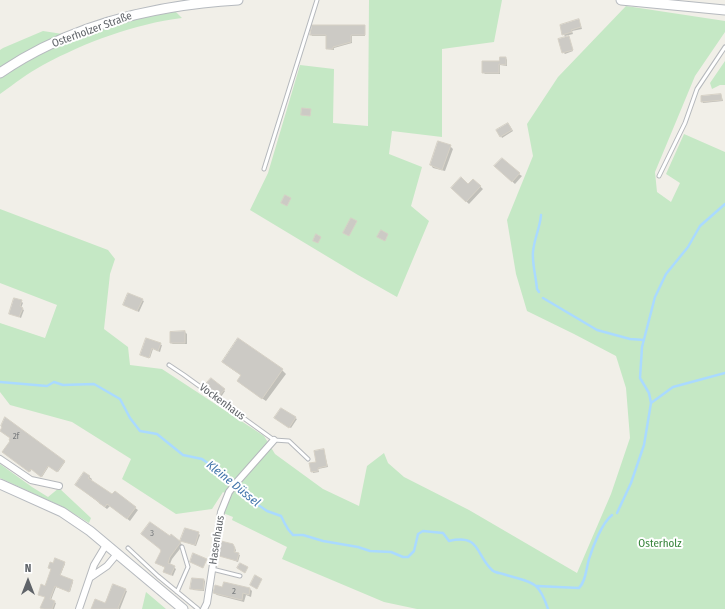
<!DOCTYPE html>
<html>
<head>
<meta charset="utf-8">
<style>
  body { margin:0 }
  #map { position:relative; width:725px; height:609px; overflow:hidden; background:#f1efe8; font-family:"Fira Sans Condensed",sans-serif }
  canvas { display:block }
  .north { position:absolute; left:8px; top:561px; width:40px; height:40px; -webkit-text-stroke:3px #fff; paint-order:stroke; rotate:0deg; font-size:11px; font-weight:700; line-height:16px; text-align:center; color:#5f6368 }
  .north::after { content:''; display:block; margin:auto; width:14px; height:18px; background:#5f6368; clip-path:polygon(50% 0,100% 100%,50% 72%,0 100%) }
</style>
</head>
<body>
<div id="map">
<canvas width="725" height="609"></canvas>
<div class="north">N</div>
</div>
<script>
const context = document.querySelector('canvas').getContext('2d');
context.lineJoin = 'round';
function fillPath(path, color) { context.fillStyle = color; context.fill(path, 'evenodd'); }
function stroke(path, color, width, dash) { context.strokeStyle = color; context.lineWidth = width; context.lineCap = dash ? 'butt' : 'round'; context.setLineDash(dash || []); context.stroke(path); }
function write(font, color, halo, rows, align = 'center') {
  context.font = font + ' "Fira Sans Condensed",sans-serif'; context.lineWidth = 4; context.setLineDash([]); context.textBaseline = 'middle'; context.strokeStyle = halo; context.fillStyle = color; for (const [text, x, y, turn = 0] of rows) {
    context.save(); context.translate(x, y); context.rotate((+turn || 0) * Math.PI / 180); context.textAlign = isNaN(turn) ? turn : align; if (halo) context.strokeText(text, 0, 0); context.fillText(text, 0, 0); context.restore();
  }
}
fillPath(new Path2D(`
  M369,0h133l-8,42 -52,7v88l-50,-6 -3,23 33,13 -11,39 18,15 -32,76 -39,-22 -108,-65 18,-37 32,-108 34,4 -1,54 35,3z
  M626,6l99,15v11l-30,44 -40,96 2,20 14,10 9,-19 -14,-9 18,-40 41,18v457h-308l-33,-7 -102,-43 5,-12 -55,-27 1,-3 -10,-4 7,-17 -7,-4 -11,17 -36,5 -54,-35 9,-20 -59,-37 -62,-17 -10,-13v-69l45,15 12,-33 -57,-22v-74l108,41 7,9 -5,15 -6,55 24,18 2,18 32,4 102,67 11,18 48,35 36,17 8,-40 17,-13 4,10 16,14 65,33 108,63 34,-79 19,-56 -4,-50 -10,-32 -42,-22 -47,-23 -11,-37 -9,-54 26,-64 -6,-32 31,-47z
  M175,11l7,7c-48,6 -96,24 -139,47 -15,8 -29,19 -43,29v-44l3,-2 40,-17 39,6 51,-18z
  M725,61v24h-5l-8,4 -2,-6z
  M0,464l32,23 16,10 11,-9 32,30 -2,5 -26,-16 -63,-29z
  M146,592l20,17h-24z`), '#c5e8c5');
fillPath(new Path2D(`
  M579,20l3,9 -10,2 1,3 -8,2 -2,-2z
  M364,26l1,1v9h-13v7l-18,5v2l-7,-1v-13h-15l-1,-2z
  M568,37l5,14 -8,3 -2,-2z
  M501,58h5l1,2v6l-7,-1v9h-15l-2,-2 17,-9z
  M721,95l2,6 -20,2 -1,-2z
  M510,126l3,5 -11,7 -1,-2z
  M450,146l3,3 -8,22 -12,-3 -2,-3z
  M498,169l21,5 3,2 -7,8z
  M473,180l10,9 -14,15 -17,-16 16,-3z
  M142,300l2,1 -5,11 -15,-7z
  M21,301l2,2 -2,5 3,2 -3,8 -11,-5z
  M185,332l2,2v10h-14l-2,-1z
  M147,339l15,6 -2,7 -7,-3 -3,9 -9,-4z
  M226,365l56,5 4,4 -20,27 -25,-17 1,-8z
  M211,379l14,12 -4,6 -14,-10z
  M295,418l2,1 -6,9 -14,-8z
  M5,419l60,43 -7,10 -9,-6 -7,11 -10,-8 -2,3 -26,-19 7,-12z
  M324,451l4,16 -10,2 1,3 -6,1 -3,-9 8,-1z
  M84,473l8,6 -1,2 22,15 2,-3 23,17 -8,11 -20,-15 -3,3 -31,-24z
  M198,533l2,2 -4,11 -14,-5z
  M171,536l12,9 -11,14 -2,5 6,5 -3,7 -7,-3 -2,-2 1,-3 -8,-5z
  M234,547l2,3 -1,3 5,2 -2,7 -18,-7z
  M64,563l1,1 -5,12 13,6 -3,10 -14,-5 -5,13 5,3 -2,6 -12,-1 3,-11v-10l9,-23z
  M204,580l1,1 -1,10 -11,-1 -1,-2z
  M223,588l27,1 2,2 -1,6 -5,-2 -2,7 -27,-7 -3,-2z
  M125,590l2,1 -7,18h-27l13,-5z`), '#0003');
stroke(new Path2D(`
  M539,292l-2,-3c-1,-12 -5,-26 -4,-37 1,-13 7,-24 8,-37
  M543,298l54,32 33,9 14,1
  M0,382l47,4 7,-4 9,3 31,-1 26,15 10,19 10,13 17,3 26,21 19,4 10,7 13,9 13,16 29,20 14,5c5,9 4,11 12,19h10l20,6 35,6 12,4 21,1 12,5h5l6,-6 4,-17 5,-3 20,2 6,8c32,-7 26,13 43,29 3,3 8,3 11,4 29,9 35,5 45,35
  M651,403l22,-16 52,-14
  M617,513l14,-30 13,-38 7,-42 -2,-10 -9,-15 2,-31 13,-50 11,-23 22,-27 12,-21 25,-22
  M537,586l42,2c7,-7 7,-19 10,-29 4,-13 13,-36 23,-44`), '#aadaff', 2.5);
const building = new Path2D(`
  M579,19l2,8 -10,3 1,2 -10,3 -2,-10z
  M312,25h53v10h-14v7l-18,5v2h-7v-14h-16z
  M569,36l4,14 -11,3 -4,-14z
  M500,57h6v8l-7,-1v9h-17v-12h17z
  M721,94l1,6 -21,2v-6z
  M302,108l9,1 -1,7 -9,-1z
  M508,123l4,7 -12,7 -4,-7z
  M438,141l13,4 -9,25 -12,-5z
  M502,158l18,15 -8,9 -18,-16z
  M461,177l7,7 5,-5 8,7 -15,16 -15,-14z
  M285,195l6,3 -4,8 -6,-3z
  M351,218l6,3 -8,15 -6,-3z
  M381,230l7,4 -3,7 -8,-4z
  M316,234l5,3 -3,6 -5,-2z
  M128,293l15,6 -6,12 -14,-6z
  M14,298l8,2 -2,6 3,2 -4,9 -10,-3z
  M185,331v12h-15v-11z
  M146,338l15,5 -3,8 -6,-3 -3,10 -9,-3z
  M238,338l45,31 -21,30 -25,-18 4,-6 -19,-13z
  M211,378l14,11 -6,7 -15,-10z
  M281,408l15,9 -7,11 -15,-10z
  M5,417l60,44 -8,11 -9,-6 -7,11 -10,-8 -2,3 -27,-20 8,-11 -1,-1 1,-2 -10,-7 2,-4 -1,-1z
  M324,449l3,17 -9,2v3l-7,1 -2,-9 7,-1 -2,-11z
  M84,472l6,4 -2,2 24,16 3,-3 21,16 -9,12 -20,-15 -2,3 -6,-4v-1l-24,-17z
  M150,522l20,14 1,-2 10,8 -11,15 -2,6 7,3 -4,9 -8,-3 2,-5 -10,-4 6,-12 -1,-2 -19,-15z
  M185,528l14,4 -4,13 -15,-4z
  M221,541l12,3 2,4 -1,4 5,1 -2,8 -18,-5z
  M193,553l14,6 -4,9 -13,-6z
  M55,558l10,4 -5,13 13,5 -4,12 -14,-6 -5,13 5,2 -3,8h-8l-4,-1 5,-11 -7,-2 3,-11 4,2 6,-17 -3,-1 2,-6 3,1z
  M240,563l8,4 -3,6 -8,-5z
  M255,575l7,4 -5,10 -7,-4z
  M192,578l12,1 -1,11 -13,-1z
  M224,582l26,6 -1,7 -6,-2 -1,7 -29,-7 2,-8 7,2z
  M113,584l13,5 -8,19 1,1h-28l4,-10 10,4z`);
fillPath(building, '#cccac5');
stroke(building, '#d6d1c6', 1);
const service = new Path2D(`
  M264,169l53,-169
  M659,176l26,-53 12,-34 28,-42
  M169,365l15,10 90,65 15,1 19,18
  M128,548l30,28 40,33
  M212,569l28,7
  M177,592l11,-25 -6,-20`);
const minor = new Path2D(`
  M0,459l31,21 28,6
  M91,577l16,-11 10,-12
  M79,609l15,-44 12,-20
  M204,609l3,-6 14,-91 8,-20 7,-9 38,-43`);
const secondary = new Path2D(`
  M621,0l104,10
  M0,73c70,-48 155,-68 238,-73
  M0,484l62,28 28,19 93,78`);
stroke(service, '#b5b8bc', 5);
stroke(minor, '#b5b8bc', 8);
stroke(secondary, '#b6babf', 11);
stroke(service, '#fff', 3);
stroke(minor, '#fff', 6);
stroke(secondary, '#fff', 9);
write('9px', '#7a7d7f', null, [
  ["2f",16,436],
  ["3",152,533],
  ["2",234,591]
]);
write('11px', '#5f6368', '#fff', [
  ["Osterholzer Straße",92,30,-20],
  ["Vockenhaus",222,402,36],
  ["Hasenhaus",217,540,-81]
]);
write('11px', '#348238', '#fff', [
  ["Osterholz",660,544]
]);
write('italic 12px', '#4174aa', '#fff', [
  ["Kleine Düssel",233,484,39]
]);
</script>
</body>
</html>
